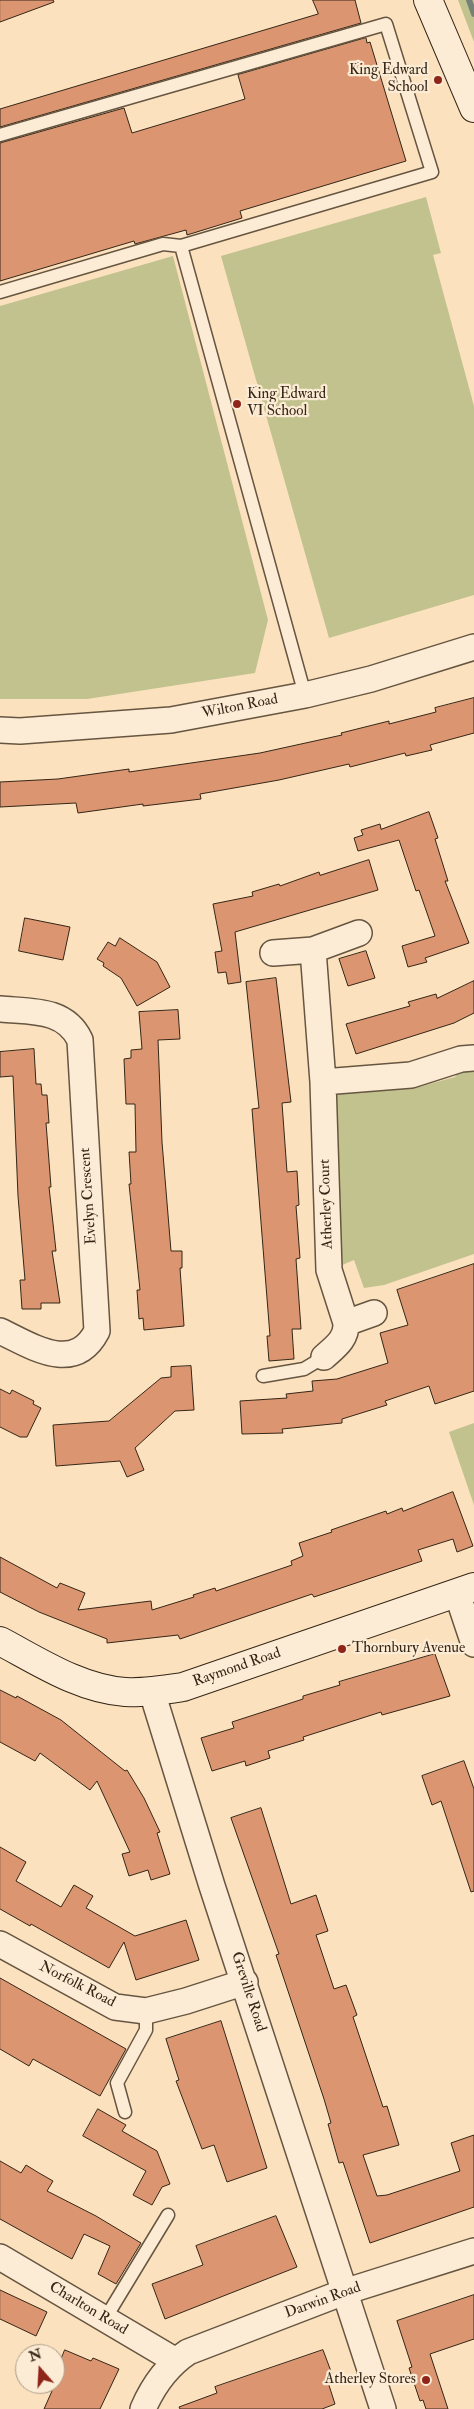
<!DOCTYPE html>
<html>
<head>
<meta charset="utf-8">
<style>
  body { margin:0 }
  #map { position:relative; width:474px; height:2409px; overflow:hidden; background:#fbe1be; font-family:"IM FELL Double Pica",serif }
  canvas { display:block }
  .north { position:absolute; left:15px; top:2344px; width:50px; height:50px; box-sizing:border-box; background:#fcecd5; border:1px solid #ac9d89; border-radius:50%; rotate:341deg; font-size:14px; font-weight:700; line-height:20px; text-align:center; color:#352616 }
  .north::after { content:''; display:block; margin:auto; width:18px; height:22px; background:#8f2418; clip-path:polygon(50% 0,100% 100%,50% 72%,0 100%) }
</style>
</head>
<body>
<div id="map">
<canvas width="474" height="2409"></canvas>
<div class="north">N</div>
</div>
<script>
const context = document.querySelector('canvas').getContext('2d');
context.lineJoin = 'round';
function fillPath(path, color) { context.fillStyle = color; context.fill(path, 'evenodd'); }
function stroke(path, color, width, dash) { context.strokeStyle = color; context.lineWidth = width; context.lineCap = dash ? 'butt' : 'round'; context.setLineDash(dash || []); context.stroke(path); }
function write(font, color, halo, rows, align = 'center') {
  context.font = font + ' "IM FELL Double Pica",serif'; context.lineWidth = 4.5; context.setLineDash([]); context.textBaseline = 'middle'; context.strokeStyle = halo; context.fillStyle = color; for (const [text, x, y, turn = 0] of rows) {
    context.save(); context.translate(x, y); context.rotate((+turn || 0) * Math.PI / 180); context.textAlign = isNaN(turn) ? turn : align; if (halo) context.strokeText(text, 0, 0); context.fillText(text, 0, 0); context.restore();
  }
}
fillPath(new Path2D(`
  M458,0h16v42z
  M426,197l15,56 -8,2 41,151v189l-145,43 -108,-382z
  M173,256l95,364 -13,53 -168,26h-87v-393z
  M462,1066h12v188l-90,31 -20,3 -10,-28 -19,8 -3,-54 8,-9 -6,-103 4,-11 67,-8 13,4 37,-10z
  M474,1423v82l-25,-73z`), '#c2c28f');
stroke(new Path2D(`
  M469,0l5,14`), '#758175', 6);
const building = new Path2D(`
  M0,0h53l1,2 -54,20z
  M313,0h42l6,23 -361,104v-18l318,-95z
  M366,38l1,5 3,-1 36,119 -166,50 2,7 -55,17 -1,-5 -51,14 -1,-3 -134,40v-138l124,-35 8,25 113,-34 -7,-24z
  M474,698v35l-44,12 2,5 -26,6 -1,-3 -55,14 -1,-3 -70,16 -79,14 1,5 -58,7v-2l-65,9 -2,-10 -76,4v-25l58,-3 71,-10v3l131,-19 82,-18 -1,-2 48,-12v3l47,-12 -1,-4z
  M429,812l9,26 -3,1 13,42h-3l24,62 -44,15 2,4 -19,5 -6,-21 33,-10 -16,-46 -3,1 -17,-51 -41,11 -4,-13 9,-3 -2,-5 19,-6 1,5z
  M369,860l9,30 -143,42 6,50 -13,2 -2,-12 -8,1 -3,-21 7,-1 -9,-47 40,-8 -1,-4 27,-8 1,2 39,-14 1,3z
  M25,918l45,9 -7,33 -44,-9z
  M120,938l37,24 13,25 -33,19 -16,-28 -18,-12 1,-3 -7,-4 11,-17 7,4z
  M366,951l9,27 -27,8 -9,-27z
  M276,978l15,124 -9,1 5,69 10,-1 2,34 -3,1 4,52 -4,1 5,70h-9l2,30 -25,2 -2,-25h3l-18,-227 7,-1 -13,-126z
  M474,981v32l-20,10 -98,31 -10,-30 64,-18 -2,-4 28,-8 1,4z
  M178,1010l2,29 -22,1 4,102 9,109h11v17h-2l4,58 -40,4 -1,-12 -4,1 -2,-29h3l-11,-106h2l-2,-32h7l-1,-48h-9l-2,-45 7,-1v-8l11,-1 -3,-37z
  M34,1049l2,35h5l1,11h5l2,28h-3l5,64h-2l7,64h-4l8,52h-19v6h-19l-2,-29h5l-7,-84 -5,-120 -13,1v-25z
  M474,1264v127l-39,13 -6,-18 -44,15 2,4 -45,14v4l-60,6 1,4 -41,1 -2,-33 47,-3 -1,-4 27,-3 -1,-10 25,-2 51,-16 -8,-30 28,-8 -11,-35z
  M191,1366l3,44 -19,1 -40,37 9,22 -17,7 -7,-16 -64,5 -3,-41 56,-4 52,-43 10,-1v-10z
  M0,1389l10,5 2,-4 22,11 -1,3 8,4 -14,29h-7l-20,-10z
  M453,1492l20,54 -16,6 -4,-13 -35,11 4,11 -108,36 -2,-3 -132,45 -2,-4 -71,8v-4l-68,-27 -39,-20v-35l57,31 3,-5 25,10 -7,17 73,-9 1,9 42,-13 -1,-2 22,-7 1,3 76,-26 -1,-4 12,-5 -4,-13 33,-11 -1,-2 55,-19 1,3 15,-6 1,3z
  M435,1654l15,42 -68,19 -1,-3 -78,25 1,3 -36,11 2,7 -24,8 -1,-5 -33,10 -11,-33 33,-10 -2,-6 71,-23v-3l37,-11 -1,-3z
  M0,1690l16,8 1,-2 44,24 64,51 2,-1 17,28 16,34 -3,1 13,41 -19,6 -3,-10 -19,6 -7,-22 8,-2 -33,-71 -7,9 -50,-37 -5,8 -35,-19z
  M464,1761l10,28v102l-3,1 -30,-91 -9,4 -10,-29z
  M261,1808l30,96 25,-9 12,36 -12,4 18,54 12,-4 11,30 -4,2 30,90 4,-1 12,39 -36,10 14,41 10,-1 73,-24 -9,-28 23,-8v72l-104,36 -27,-81 -4,1 -11,-39 3,-1 -7,-24 -48,-144 3,-1 -48,-136z
  M0,1847l26,15 -10,19 45,26 13,-22 19,11 -7,12 49,28 51,-16 13,40 -63,20 -12,-38 -15,26 -78,-44 -1,2 -30,-17z
  M0,1978l126,71 -26,47 -67,-37 -4,7 -29,-17z
  M221,2021l46,147 -40,14 -13,-37 -12,4 -26,-68 3,-1 -13,-41z
  M98,2109l28,16 -4,6 35,20 13,33 -8,3 -10,18 -19,-10 13,-24 -63,-35z
  M0,2161l21,12 5,-8 13,8 14,8 -6,10 49,25 45,27 -25,41 -18,-10 12,-28 -26,-12 -12,25 -72,-40z
  M276,2216l21,51 -132,52 -13,-35 51,-19 -7,-19z
  M0,2290l47,22 -11,24 -36,-17z
  M474,2295v44l-44,15 18,55h-22l-3,-9 -3,1 -11,-33 3,-1 -15,-46z
  M65,2350l26,11 2,-3 26,11 -19,40h-56l8,-18 -3,-1 3,-6h3v-10z
  M323,2350l9,24 -6,2 9,28 -13,5h-142l-1,-2 38,-14 -2,-6z`);
fillPath(building, '#db9571');
stroke(building, '#352616', 1);
const lane = new Path2D(`
  M0,135l386,-111 46,148 -251,74 -18,-2 -163,48
  M181,246l124,449
  M263,1376l41,-7 20,-12
  M125,2112l-8,-29 29,-53v-19
  M105,2319l63,-104`);
const street = new Path2D(`
  M0,730l20,1 151,-11 134,-25 66,-16 103,-32
  M313,950l10,132 6,188 17,53c1,16 -11,24 -22,34
  M273,953l40,-3 46,-17
  M0,1009c30,3 65,-1 80,31l17,291c-23,44 -65,15 -97,0
  M323,1082l88,-7 50,-16 13,-1
  M346,1323l28,-10
  M457,1593l17,51
  M152,1692l60,194 171,523
  M0,1944l115,63 31,4 40,-10 59,-19
  M0,2257l176,104
  M143,2409c10,-23 24,-43 45,-57l156,-60 130,-41`);
const secondary = new Path2D(`
  M428,0l46,108
  M0,1641c38,20 80,48 125,51 19,1 38,-2 58,-5l291,-100`);
stroke(lane, '#665540', 15);
stroke(street, '#665540', 28);
stroke(secondary, '#352616', 30);
stroke(lane, '#fcecd5', 12);
stroke(street, '#fcecd5', 25);
stroke(secondary, '#fcecd5', 28);
for (const [x, y, r, color] of [
  [438,80,5,"#8f2418"],
  [237,404,5,"#8f2418"],
  [342,1649,5,"#8f2418"],
  [426,2380,5,"#8f2418"]
]) { const dot = new Path2D(); dot.arc(x, y, r, 0, 2 * Math.PI); context.fillStyle = color; context.fill(dot); stroke(dot, '#fcecd5', 2); }
write('15px', '#352616', '#fcecd5', [
  ["King Edward",428,71],
  ["School",428,88],
  ["King Edward",247,395,"left"],
  ["VI School",247,412,"left"],
  ["Thornbury Avenue",352,1649,"left"],
  ["Atherley Stores",416,2380]
], 'right');
write('15px', '#352616', '#fcecd5', [
  ["Wilton Road",240,707,-11],
  ["Evelyn Crescent",89,1196,-94],
  ["Atherley Court",327,1204,-92],
  ["Raymond Road",237,1668,-19],
  ["Norfolk Road",77,1985,27],
  ["Greville Road",248,1992,72],
  ["Darwin Road",323,2301,-20],
  ["Charlton Road",88,2309,31]
]);
</script>
</body>
</html>
